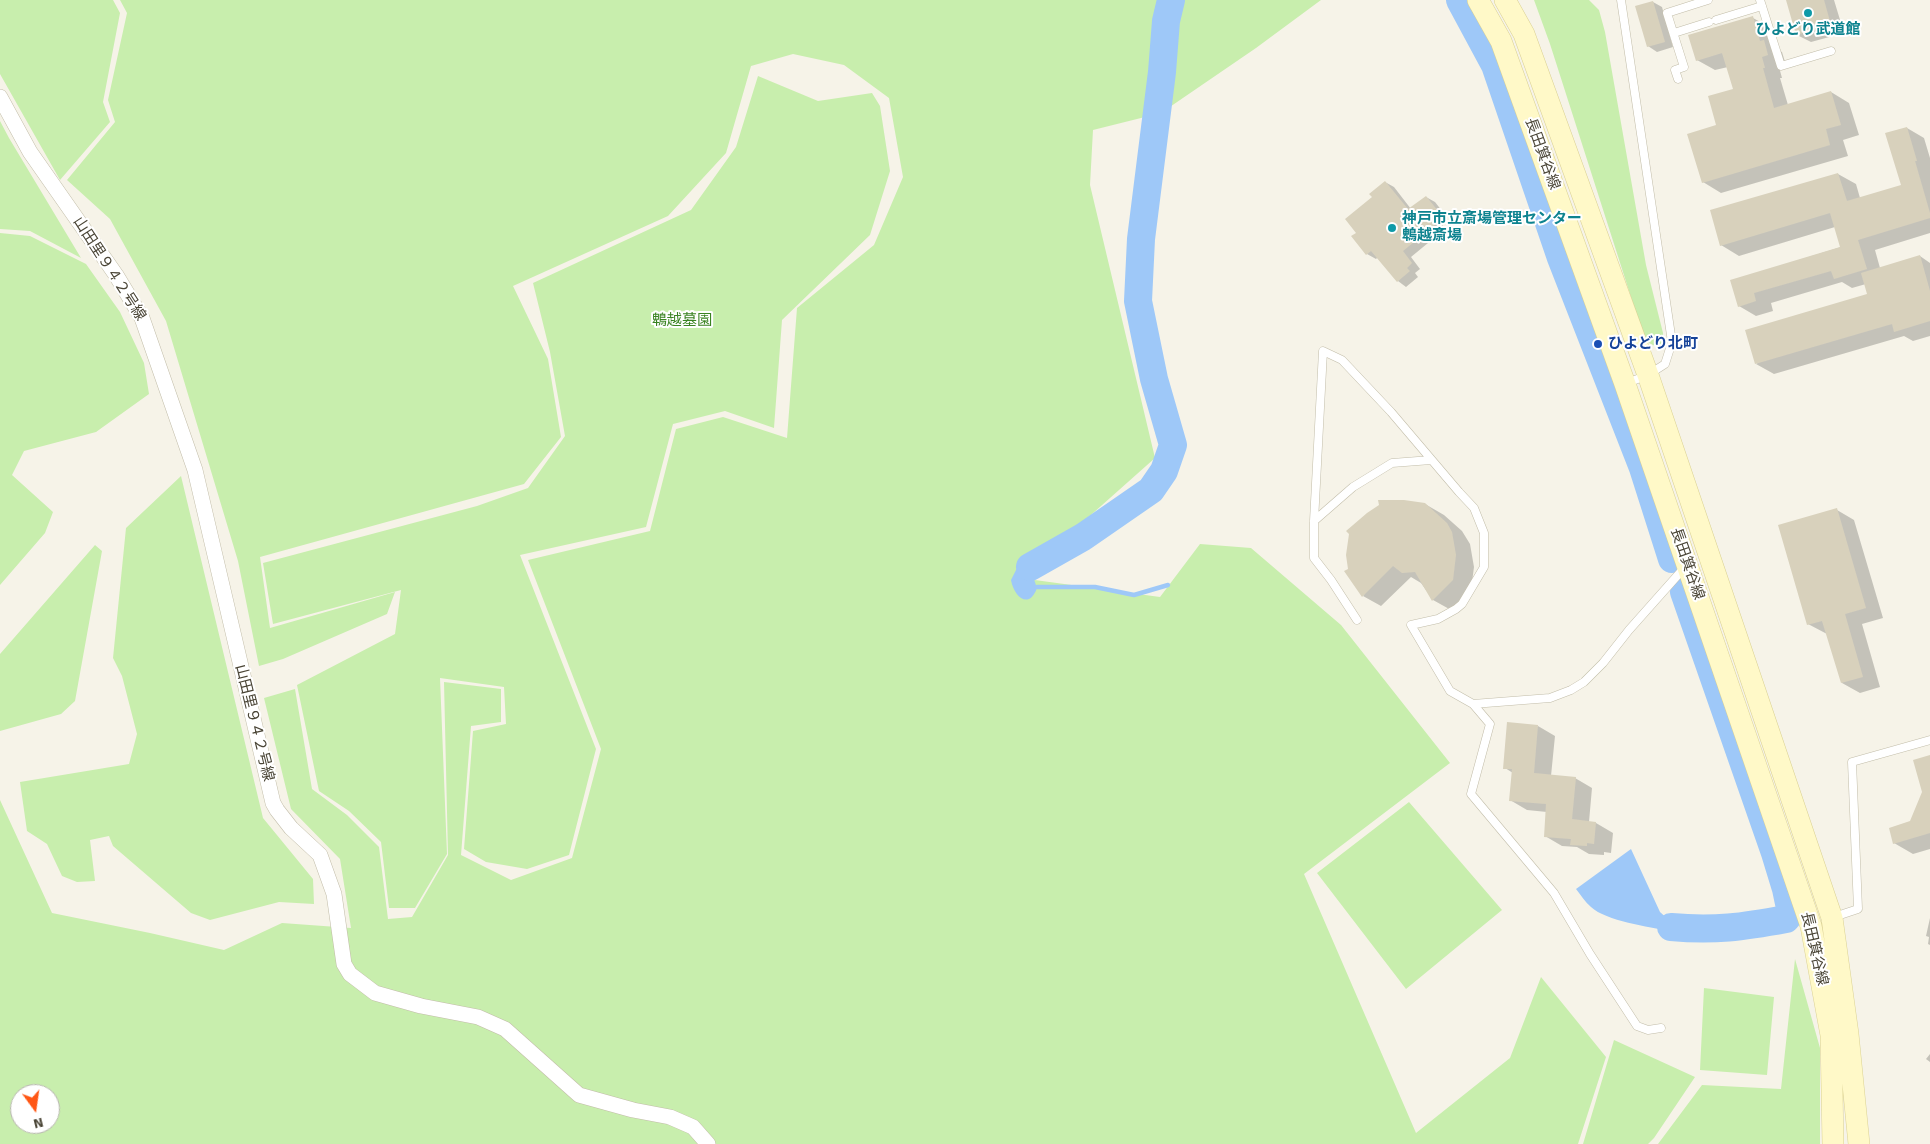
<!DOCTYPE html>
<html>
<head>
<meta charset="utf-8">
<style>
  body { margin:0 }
  #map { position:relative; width:1930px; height:1144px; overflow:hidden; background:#f6f3e8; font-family:Signika,sans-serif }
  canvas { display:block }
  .north { position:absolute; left:10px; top:1084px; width:50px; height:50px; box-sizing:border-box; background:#fff; border:1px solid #b7b5af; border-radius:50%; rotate:166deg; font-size:14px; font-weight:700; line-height:20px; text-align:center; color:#4a4536 }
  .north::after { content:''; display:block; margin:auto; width:18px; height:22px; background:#ff5715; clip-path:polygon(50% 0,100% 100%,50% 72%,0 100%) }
</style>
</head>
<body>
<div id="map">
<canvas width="1930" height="1144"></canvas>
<div class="north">N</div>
</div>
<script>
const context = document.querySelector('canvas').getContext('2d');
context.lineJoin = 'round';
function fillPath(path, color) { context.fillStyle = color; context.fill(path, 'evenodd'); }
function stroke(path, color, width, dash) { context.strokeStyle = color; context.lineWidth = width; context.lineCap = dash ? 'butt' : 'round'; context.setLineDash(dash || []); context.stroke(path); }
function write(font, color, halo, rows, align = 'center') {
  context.font = font + ' Signika,"Noto Sans JP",sans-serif'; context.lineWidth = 4; context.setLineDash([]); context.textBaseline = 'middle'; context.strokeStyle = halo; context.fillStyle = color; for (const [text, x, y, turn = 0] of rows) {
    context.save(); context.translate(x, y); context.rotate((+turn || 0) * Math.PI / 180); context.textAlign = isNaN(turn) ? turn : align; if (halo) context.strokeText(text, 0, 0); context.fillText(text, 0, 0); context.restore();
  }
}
fillPath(new Path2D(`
  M0,0h113l7,13 -17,89 7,20 -50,58 -60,-106z
  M120,0h1201l-65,48 -95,65 -68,17 -3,55 65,273 -135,120 140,19 40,-53 51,4 90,77 109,138 -146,111 112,259 94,-75 31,-81 65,80 -28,87h-1578v-344l52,113 98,20 74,17 58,-27 69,5 -11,-69 -49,-50 -27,-111 31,-9 17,100 35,26 32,32 9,72 24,-2 36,-62 -4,-173 57,7v33l-30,4 -10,129 50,25 61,-22 29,-109 -73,-189 122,-29 26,-102 47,-12 64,21 10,-130 77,-63 29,-68 -14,-79 -45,-33 -51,-11 -42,12 -25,87 -58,63 -155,70 35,73 13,78 -37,47 -264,73 10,71 125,-36 -8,22 -104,45 -24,7 -21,-105 -72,-240 -56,-102 -43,-39 48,-58 -7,-22 19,-87zM20,1094h30v30h-30z
  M1534,0h55l10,10 6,22 41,233 17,68v7l-2,5 -6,1 -8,-4 -8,-20 -89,-278z
  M758,76l60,25 54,-8 8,13 10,65 -20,64 -88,85 -8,108 -49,-17 -52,13 -27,103 -126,28 76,194 -27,106 -42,14 -41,-7 -22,-13 9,-118 33,-7 -2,-37 -64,-9 7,176 -32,54h-26l-8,-66 -32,-31 -30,-20 -22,-106 98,-51 6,-44 -128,34 -10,-61 214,-57 51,-18 37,-52 -15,-84 -17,-69 158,-73 45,-63z
  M0,121l9,17 72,120 -51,-27 -30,-2z
  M0,233l30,3 56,28 34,48 24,51 5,31 -53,38 -72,19 -12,24 41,37 -8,21 -45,52z
  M181,476l82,342 50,61 1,25 -35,-2 -69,18 -19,-7 -78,-67 -4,-10 -19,4 5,41 -18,1 -15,-6 -15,-32 -20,-13 -7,-49 109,-18 8,-30 -15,-58 -9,-18 13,-130z
  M95,545l7,6 -27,150 -14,13 -61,17v-77z
  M1409,802l93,108 -96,79 -89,-116z
  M1795,959l25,89v96h-162l44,-59 79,4z
  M1704,988l70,9 -7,78 -67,-5z
  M1614,1040l81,37 -41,61 -6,6h-65z`), '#c8eead');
fillPath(new Path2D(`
  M1029,565l8,23c-8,22 -23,9 -26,-8l6,-12z
  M1631,849l29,63 11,10 -1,9c-21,-4 -64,-10 -79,-24 -6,-5 -10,-12 -15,-18z`), '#9ec8f8');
fillPath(new Path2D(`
  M1787,0h47l10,33 -33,9 -14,-7z
  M1653,2l9,5 11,40 -16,5 -9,-6 -11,-39z
  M1753,18l18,10 6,21 5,3 4,13 -7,2 3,11h-2l8,27 43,-13 18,11 10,32 -16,5 5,16 -127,37 -18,-11 15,-56 16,-36 -6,-23 -13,3 -18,-10z
  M1907,128l17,10 6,20v75l-55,17 5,18 40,-12 10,7v73l-17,5 -9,-5 -130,38 -18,-10 113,-69 -3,-11 -14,4 -10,-6 -71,21 2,8 -17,5 -17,-10 -8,-25 110,-34 -6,-20 -96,29 -18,-11 117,-71 18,10 4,14 42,-12z
  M1385,182l9,5 17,22 15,-12 9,5 11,14 -6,6 5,7 -34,28 9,12 -5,4 3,4 -12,10 -8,-6 -20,-24 -2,2 -9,-5 -9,-21 16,-35z
  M1425,504l19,11 18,16 8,13 4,23 -3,23 -20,20 -18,-10 -12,-17 -10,-6 -30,29 -18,-10z
  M1837,510l17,10 29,98 -21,6 18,63 -20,6 -18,-10 -15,-49 -19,-10z
  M1538,726l17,10 -4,40 24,2 17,10 -3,34 7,1 17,10 -2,20 -7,-1v3l-15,-1 -12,-7 -15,-1 -17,-10 2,-24 -20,-2 -17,-10 3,-27 -8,-5z
  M1930,756v93l-17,5 -19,-11 17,-21 13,-30z
  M1930,918v27l-2,-1 1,-7 -3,-1z
  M1930,1054v8l-4,-3z`), '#0003');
stroke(new Path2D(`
  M1037,587h58l39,8 34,-10`), '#9ec8f8', 4.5);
stroke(new Path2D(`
  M1460,0l35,65 66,193 82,210 29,91
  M1030,567l53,-30 68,-47 13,-19 9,-26 -19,-66 -16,-78 3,-62 21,-167 4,-51 5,-21
  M1671,927c43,4 72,0 115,-8l5,-6 -5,-24 -11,-36 -91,-261`), '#9ec8f8', 28);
fillPath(new Path2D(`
  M1786,0h38l7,25 -35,10z
  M1653,1l12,41 -18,5 -12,-41z
  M1753,16l7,25 4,-1 4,15 -6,2 3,11h-2l11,40 57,-17 10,34 -15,4 4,16 -128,38 -15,-49 29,-9 -8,-29 25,-7 -11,-36 -26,8 -8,-26z
  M1907,127l10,34h-2l15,52v5l-72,22 9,29 -33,10 -3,-8 -77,22 2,8 -18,6 -8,-27 110,-33 -10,-34 -110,33 -10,-36 128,-37 9,28 54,-16 -16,-52z
  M1385,181l23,28 18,-13 12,15 -6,5 5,7 -34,28 9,12 -5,5 3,3 -13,11 -26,-31 -5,4 -15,-19 5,-3 -11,-14 27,-22 -3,-3z
  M1920,255l10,36v30l-36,11 -2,-8 -137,40 -10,-34 122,-36 -6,-21z
  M1378,500h26l21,3 22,20 5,9 4,23 -3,25 -21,21 -17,-29 -13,1 -9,-7 -31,31 -18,-26 4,-2 -2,-14 3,-21 -3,-3 21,-18 12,-8z
  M1837,508l29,100 -21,6 18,63 -22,6 -19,-62 -15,4 -29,-100z
  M1507,722l31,3 -4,48 42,4 -4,42 24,3 -2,22 -7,-1v3l-17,-1 1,-6 -27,-2 2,-33 -37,-3 3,-32h-9z
  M1930,755v78l-37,11 -4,-16 21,-7 12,-29 -9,-32z`), '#d8d1bc');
const lane = new Path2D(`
  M1621,0l51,342 -7,22 -17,11 -21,8
  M1760,0l21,66 50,-15
  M1716,20l46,-14
  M1674,33l35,-11
  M1678,79l-3,-9 9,-3 -17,-54 41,-13
  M1314,521l39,-34 39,-24 39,-3
  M1357,620l-26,-40 -17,-22v-37l9,-170 19,9 49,52 68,80 15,16 10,25v34l-22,37 -6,5 -18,10 -27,6 39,66 23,13 77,-6 21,-8 13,-8 19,-19 26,-33 56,-63
  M1473,704l17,20 -19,70 83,99 36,61 47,72 11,4 13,-2
  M1834,917l24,-8 -6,-147 78,-22`);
const street = new Path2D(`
  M0,97l30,55 86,123 26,43 53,152 78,333 4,7 14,18 29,27 14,39 10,70 6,10 25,19 46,13 57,11 27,12 74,66 54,15 37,7 23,10 15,17`);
const secondary = new Path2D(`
  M1478,0l23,41 124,343 186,542 20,109 2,109
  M1505,0l19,34 124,341 184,543 16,116 11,110`);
stroke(lane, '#c2bda9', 9);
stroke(street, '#c2bda9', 16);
stroke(secondary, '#dad193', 22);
stroke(lane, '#fff', 8);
stroke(street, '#fff', 15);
stroke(secondary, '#fff9c8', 21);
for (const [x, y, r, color] of [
  [1808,13,5,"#0f9aa8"],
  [1392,228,5,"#0f9aa8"],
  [1598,344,5,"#1a4fb4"]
]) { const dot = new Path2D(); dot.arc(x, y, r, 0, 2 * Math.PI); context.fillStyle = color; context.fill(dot); stroke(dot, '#fff', 2); }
write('bold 15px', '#0d838f', '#fff', [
  ["ひよどり武道館",1808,30],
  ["神戸市立斎場管理センター",1402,219,"left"],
  ["鵯越斎場",1402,236,"left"]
]);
write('15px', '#4a4536', '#fff', [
  ["長田箕谷線",1542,154,70],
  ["山田里９４２号線",109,269,57],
  ["長田箕谷線",1687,564,71],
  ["山田里９４２号線",254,723,76],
  ["長田箕谷線",1814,949,77]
]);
write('15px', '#3a8322', '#fff', [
  ["鵯越墓園",682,321]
]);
write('bold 15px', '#164399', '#fff', [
  ["ひよどり北町",1608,344]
], 'left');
</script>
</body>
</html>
